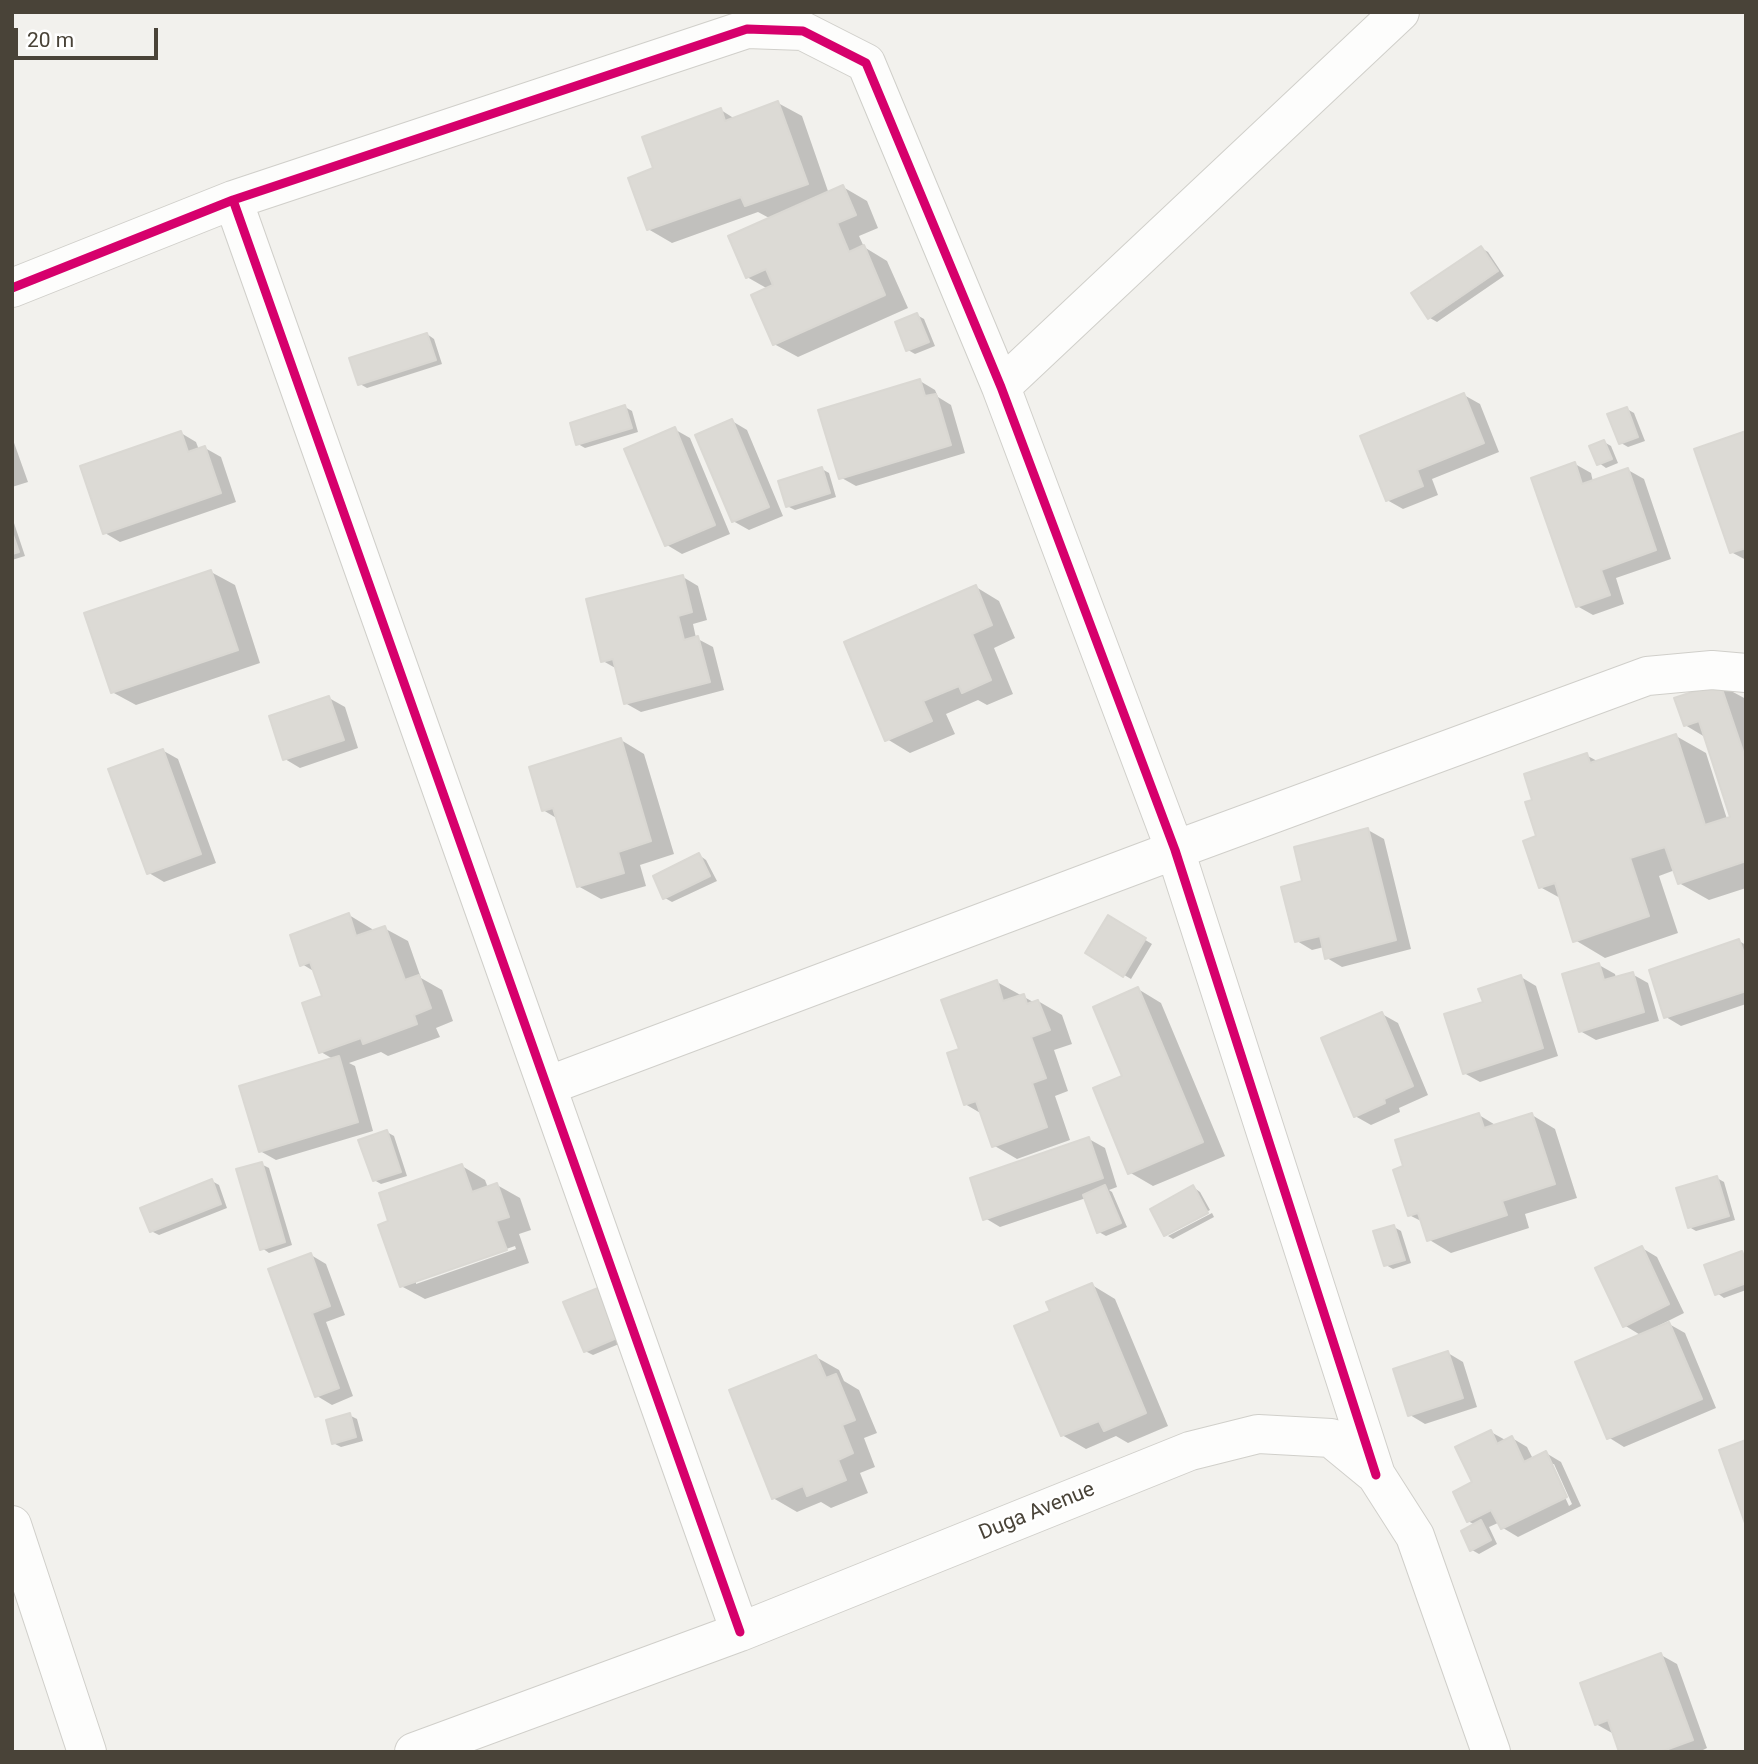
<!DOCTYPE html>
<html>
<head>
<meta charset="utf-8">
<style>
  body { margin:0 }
  #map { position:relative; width:1758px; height:1764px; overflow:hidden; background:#f2f1ed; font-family:Roboto,sans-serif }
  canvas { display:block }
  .frame { position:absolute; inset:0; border:14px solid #494338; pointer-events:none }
  .scale { position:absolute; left:14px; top:28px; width:144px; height:32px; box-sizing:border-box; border:4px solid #494338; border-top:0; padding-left:9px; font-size:21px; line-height:24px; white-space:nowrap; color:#494338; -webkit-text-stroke:5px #fff; paint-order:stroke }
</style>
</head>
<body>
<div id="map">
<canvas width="1758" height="1764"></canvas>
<div class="frame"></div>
<div class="scale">20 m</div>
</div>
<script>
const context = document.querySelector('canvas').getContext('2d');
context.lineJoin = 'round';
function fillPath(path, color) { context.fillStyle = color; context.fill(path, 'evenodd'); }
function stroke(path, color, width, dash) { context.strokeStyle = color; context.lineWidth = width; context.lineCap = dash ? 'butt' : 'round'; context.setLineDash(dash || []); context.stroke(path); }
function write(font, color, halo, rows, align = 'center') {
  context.font = font + ' Roboto,sans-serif'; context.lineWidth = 5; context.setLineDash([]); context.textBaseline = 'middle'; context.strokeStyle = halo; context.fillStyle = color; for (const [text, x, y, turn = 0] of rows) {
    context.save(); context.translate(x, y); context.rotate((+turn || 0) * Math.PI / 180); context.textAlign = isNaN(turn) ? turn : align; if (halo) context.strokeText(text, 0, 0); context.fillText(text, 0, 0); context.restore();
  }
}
fillPath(new Path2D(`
  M778,103l24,13 27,78 14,-7 24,14 11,27 -19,8 5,11 23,14 21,47 -110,49 -24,-13 -6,-55 -21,-12 24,-58 -13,-7 -86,31 -24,-14 8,-60 65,-59 14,9z
  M1481,248l7,4 16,24 -67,46 -7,-4z
  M917,315l7,4 11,27 -20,8 -7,-4z
  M427,334l7,5 8,25 -75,24 -7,-4z
  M920,381l15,9 3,7 13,8 14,48 -109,33 -16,-9z
  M1464,395l16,9 19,48 -67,27 6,16 -35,14 -16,-9z
  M625,407l7,4 6,21 -53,16 -7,-4z
  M1627,409l7,4 11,28 -17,6 -7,-4z
  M732,421l15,9 36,86 -34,14 -16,-9z
  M674,429l16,9 40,96 -48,20 -15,-9z
  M181,433l15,9 3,8 6,-2 16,9 15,45 -116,40 -15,-9z
  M1746,433v127l-15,-8z
  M12,437l16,45 -16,5z
  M1604,442l7,4 7,17 -12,5 -7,-5z
  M1575,464l16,9 2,9 35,-12 16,9 27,80 -55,19 8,26 -31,11 -16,-9z
  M822,469l7,4 7,24 -41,13 -8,-4z
  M12,517l13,39 -13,4z
  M211,572l24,13 25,78 -124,42 -24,-13z
  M683,577l15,9 9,34 -14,4 3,14 17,9 11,43 -83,22 -16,-9 -8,-34 -14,-8z
  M976,587l23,14 16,37 -21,10 19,46 -26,11 -9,-5 -32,14 9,20 -45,19 -23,-14z
  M1720,685l26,14v189l-37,12 -30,-17 -4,-13 -16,6 19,57 -73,25 -30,-18 -13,-41 -22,-12 -1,-50 -5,-36 52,-46 13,7 77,-26 30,17 21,66 5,-1 -27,-81 -20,-12z
  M329,698l16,9 13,41 -58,20 -15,-9z
  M621,740l23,14 30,100 -34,11 6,21 -45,13 -23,-13 -20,-67 -15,-9z
  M162,750l16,9 38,104 -52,19 -15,-9z
  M1368,830l16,9 27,110 -69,18 -15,-9 -3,-11 -12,3 -15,-9 7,-59z
  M699,855l7,5 11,21 -45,21 -7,-4z
  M349,915l23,14 1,3 11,-4 24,13 13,37 21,12 11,31 -17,7 4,9 -52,19 -7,-4 -32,11 6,3 18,65 -97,29 -16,-9 73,-92 -12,-7 3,-55 -9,-25 -13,-8z
  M1109,918l43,26 -21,35 -44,-26z
  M1739,941l7,4v59l-65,22 -15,-9z
  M1599,965l16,9 1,4 16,-4 16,9 11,38 -63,19 -16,-9z
  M1521,977l15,9 22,70 -78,26 -16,-9 21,-69z
  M997,982l38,21 3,-2 24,14 10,29 -18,6 14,41 -13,5 15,44 -53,19 -24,-14 -11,-31 -17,-10 -4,-54z
  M1138,989l23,14 64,153 -72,30 -24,-14 -4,-95z
  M1382,1014l16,9 30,72 -29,13 1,4 -29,13 -16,-9z
  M1479,1115l18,11 35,-11 23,14 22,69 -52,16 4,14 -78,25 -23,-14 -5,-17 -14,-7 -3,-48z
  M387,1132l7,4 13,40 -26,8 -7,-4z
  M1089,1139l16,9 12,39 -8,3 3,2 15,35 -21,9 -7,-4 -13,-34 -86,29 -15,-9z
  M261,1164l8,4 23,77 -23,8 -7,-5z
  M462,1166l23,14 3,8 9,-3 23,13 11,32 -12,4 10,29 -104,36 -24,-13 -10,-64zM515,1246l1,3 -100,35v-4z
  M1717,1178l7,4 11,38 -39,11 -7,-4z
  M212,1181l7,4 8,23 -68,27 -8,-4z
  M1193,1187l7,5 10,18 -43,22v4l-1,-1z
  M1212,1213l2,4 -41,22 -5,-3z
  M1394,1227l7,4 10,32 -18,6 -7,-4z
  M1642,1248l15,9 27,56 -26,13 1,2 10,-4 16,9 31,75 -92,39 -16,-10 34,-101 -18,-11z
  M1742,1253l4,2v35l-22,8 -7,-5z
  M311,1255l15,9 19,51 -19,7 27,74 -21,9 -15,-9 -46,-126z
  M1092,1285l23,14 53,127 -40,17 -12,-7 -30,13 -24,-14 -10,-123z
  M565,1303l61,38 -33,14 -8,-4z
  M1448,1353l15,9 14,45 -52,17 -15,-9z
  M816,1357l23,13 5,11 15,9 18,43 -13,5 11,29 -15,6 8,20 -37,15 -10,-6 -24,10 -24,-14z
  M349,1415l8,4 6,22 -22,6 -8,-4z
  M1491,1432l16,9 5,-3 15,9 6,12 13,-6 15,9 20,44 -63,31 -15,-9 -3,-6 -11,5 8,17 -18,10 -7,-4 3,-25 -7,-4 6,-38zM1550,1464h4l18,40 -3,2z
  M1661,1655l16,9 30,84 -8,4h-78l-7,-20 -2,1 -16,-9z`), '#0003');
const building = new Path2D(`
  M778,101l30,83 -63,22 -4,-9 -94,33 -19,-52 25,-10 -11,-31 79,-29 4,13z
  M843,185l13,30 -19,8 12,29 15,-7 21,50 -112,50 -22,-50 22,-10 -7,-16 -20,9 -18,-42z
  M1481,246l17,25 -70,48 -17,-26z
  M917,313l12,29 -23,9 -11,-29z
  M427,333l9,27 -78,25 -9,-27z
  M920,379l5,17 11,-2 15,51 -112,34 -21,-69z
  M1464,393l20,50 -67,27 6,16 -37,15 -26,-65z
  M625,405l7,23 -56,17 -6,-22z
  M1627,407l11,30 -19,7 -12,-30z
  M732,419l37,88 -37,15 -37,-87z
  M675,427l40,98 -50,21 -41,-97z
  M181,431l7,21 17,-6 16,47 -118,41 -23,-68z
  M1746,431v117l-16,5 -36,-104z
  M1604,440l8,19 -15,6 -8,-19z
  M1575,462l7,22 46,-16 28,82 -55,20 9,25 -34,12 -45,-129z
  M822,467l8,26 -44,14 -8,-26z
  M12,532l7,20 -7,2z
  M211,570l27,80 -127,43 -27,-80z
  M683,575l9,37 -14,4 6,24 14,-4 12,46 -86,22 -11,-45 -12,3 -15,-63z
  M976,585l16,40 -20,9 19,46 -29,13 -3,-7 -36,15 9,20 -47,20 -41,-99z
  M1720,683l26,77v101l-68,23 -13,-37 -35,11 19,58 -76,26 -18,-59 -16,5 -16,-47 13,-5 -11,-34 7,-2 -8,-26 63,-21 3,10 86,-29 29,91 25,-8 -31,-96 -15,5 -10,-28z
  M329,696l15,44 -61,20 -14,-44z
  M621,738l30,103 -33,11 6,21 -47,14 -24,-79 -11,3 -13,-44z
  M163,749l38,105 -54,20 -39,-105z
  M1368,828l28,112 -71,19 -5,-23 -25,6 -14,-55 21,-6 -8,-34z
  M699,853l11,23 -47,23 -10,-23z
  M349,913l7,23 29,-10 20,54 14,-5 12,33 -17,7 3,9 -54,20 -2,-6 -42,15 -17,-50 20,-7 -12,-34 -10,4 -10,-31z
  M1108,915l38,23 -23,39 -38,-24z
  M1739,939l7,20v32l-82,27 -15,-48z
  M1599,963l5,17 29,-8 11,40 -65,20 -17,-58z
  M1521,975l22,73 -80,26 -19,-60 39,-12 -5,-13z
  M997,980l6,21 21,-7 3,10 11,-4 12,30 -19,7 15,41 -14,5 15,44 -55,20 -16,-46 -12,4 -17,-52 12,-4 -18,-49z
  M1138,987l65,155 -75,32 -35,-86 29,-12 -29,-69z
  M1382,1012l31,74 -29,13 1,4 -31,14 -33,-79z
  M339,1056l19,66 -99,30 -20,-66z
  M1479,1113l5,15 48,-15 23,71 -53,17 5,14 -80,26 -9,-28 -10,3 -15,-46 10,-4 -8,-26z
  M387,1130l14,42 -28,9 -15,-41z
  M1089,1137l14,41 -120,42 -13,-42z
  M262,1162l23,80 -25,8 -24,-81z
  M462,1164l10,28 25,-9 12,34 -13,4 11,29 -107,37 -22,-62 10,-4 -9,-28z
  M1717,1176l12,40 -41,12 -12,-40z
  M212,1179l9,25 -71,28 -10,-24z
  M1105,1185l16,38 -24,10 -14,-38z
  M1193,1185l15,28 -44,23 -14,-27z
  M1394,1225l11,35 -21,6 -11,-35z
  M1642,1246l27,58 -46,23 -28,-59z
  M1742,1251l4,11v21l-31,12 -11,-30z
  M311,1253l19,53 -18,7 27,75 -24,9 -47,-128z
  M1092,1283l54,130 -42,18 -5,-10 -38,15 -47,-110 36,-15 -4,-9z
  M598,1288l21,49 -35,15 -21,-50z
  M1669,1322l33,77 -95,40 -32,-77z
  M1448,1351l15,47 -55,18 -15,-47z
  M816,1355l10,23 10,-4 19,46 -13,5 11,28 -15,7 8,20 -39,16 -4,-10 -31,13 -43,-109z
  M350,1413l6,24 -24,7 -6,-24z
  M1491,1430l6,14 15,-8 12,26 22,-11 21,46 -66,32 -10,-19 -24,12 -14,-30 19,-10 -17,-35z
  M1746,1440v86l-27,-76z
  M1481,1520l10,20 -21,11 -9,-20z
  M1661,1653l32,87 -33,12h-41l-11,-32 -13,5 -15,-42z`);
fillPath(building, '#dcdad5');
stroke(building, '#dad8d3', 2);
const minor = new Path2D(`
  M233,200l507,1432
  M12,288l221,-88 514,-171 56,2 63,32 135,324 174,463 201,625
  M1001,387l399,-375
  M547,1086l628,-236 472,-174 65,-6 34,3
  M12,1525l75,227
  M414,1752l326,-120 450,-181 68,-17 73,4 45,37 39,61 76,216`);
stroke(minor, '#d0cfca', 40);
stroke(minor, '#fdfdfc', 38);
stroke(new Path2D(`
  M233,200l507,1432
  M12,288l221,-88 514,-171 56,2 63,32 135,324 174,463 201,625`), '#d6006c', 9);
write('21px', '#494338', '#fff', [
  ["Duga Avenue",1037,1512,-22]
]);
</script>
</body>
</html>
